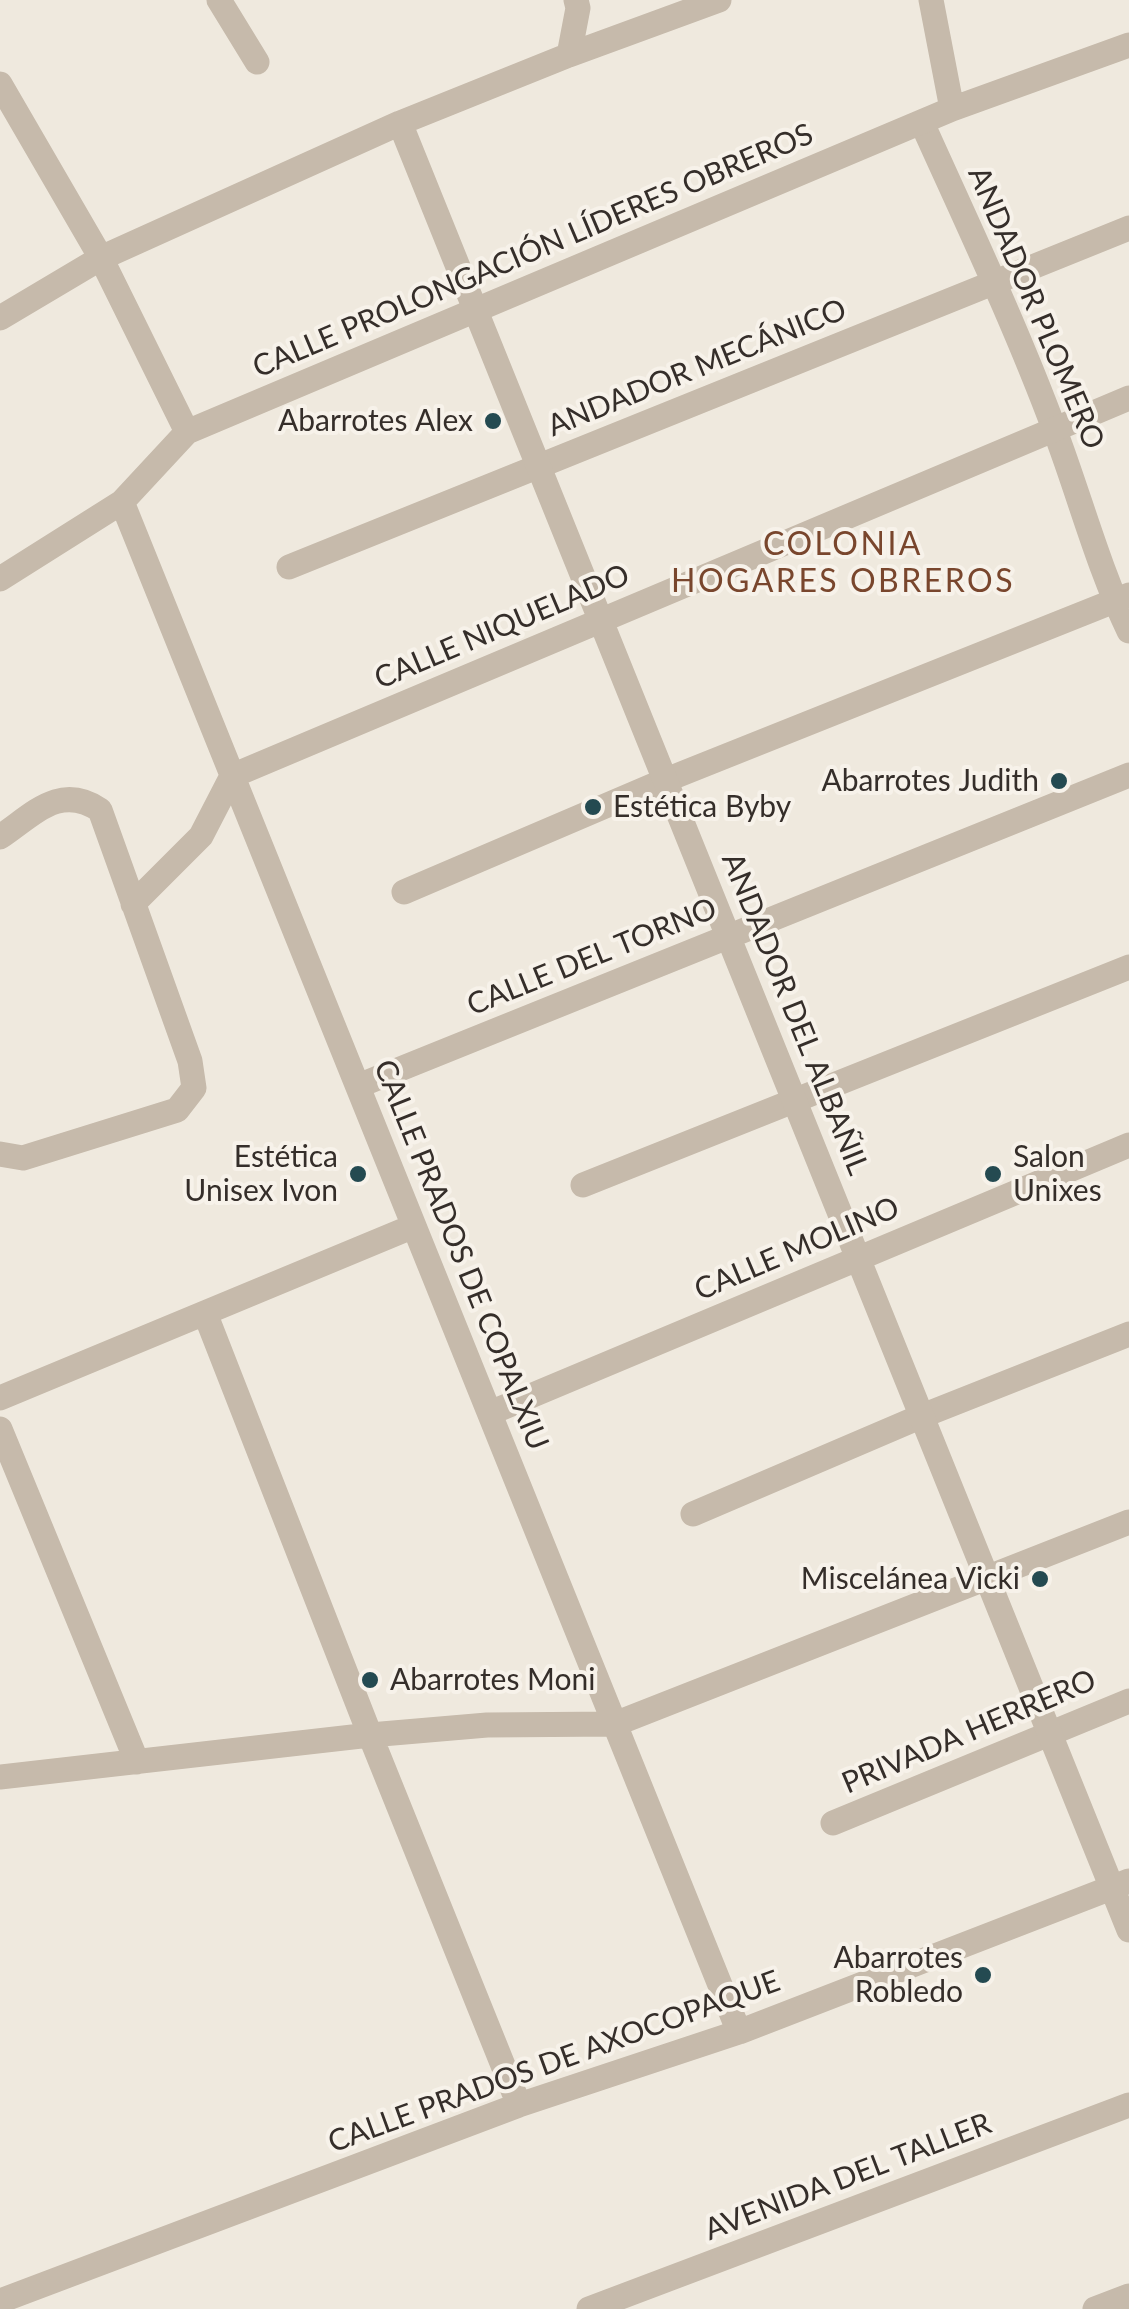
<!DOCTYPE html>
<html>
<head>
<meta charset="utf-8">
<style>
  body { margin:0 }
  canvas { display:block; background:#efe9de }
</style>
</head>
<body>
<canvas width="1129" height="2309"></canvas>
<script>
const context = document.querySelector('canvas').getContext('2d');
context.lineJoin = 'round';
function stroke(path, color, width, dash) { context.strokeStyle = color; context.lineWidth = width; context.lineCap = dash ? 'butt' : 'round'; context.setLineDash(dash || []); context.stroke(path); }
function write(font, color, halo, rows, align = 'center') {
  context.font = font + ' Lato,sans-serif'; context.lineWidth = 8; context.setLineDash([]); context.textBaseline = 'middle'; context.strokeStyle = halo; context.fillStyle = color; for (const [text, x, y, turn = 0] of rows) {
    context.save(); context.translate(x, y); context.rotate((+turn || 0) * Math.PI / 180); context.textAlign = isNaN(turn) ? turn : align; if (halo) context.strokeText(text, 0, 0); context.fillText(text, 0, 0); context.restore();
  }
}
stroke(new Path2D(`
  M922,123c46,102 94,203 133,308 25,66 43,136 74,200
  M289,567l840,-339
  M404,892l262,-112 463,-185
  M583,1185l546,-218
  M693,1514l229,-98 207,-82
  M833,1823l296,-122`), '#c6baab', 25);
stroke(new Path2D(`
  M219,0l38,62
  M931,0l21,109
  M569,55l9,-47 -2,-8
  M0,84l101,174 86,174
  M400,123l729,1807
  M0,318l101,-60 299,-135 169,-68 150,-55
  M122,502l617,1530
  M0,579l122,-77 65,-70 765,-323 177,-64
  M0,837c34,-23 60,-54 100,-27l90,251 4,27 -17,22 -154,48 -23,-4
  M133,904l68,-68 31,-60 897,-378
  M358,1086l771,-311
  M205,1313l165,422 149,370
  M0,1398l414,-172
  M490,1413l639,-268
  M0,1429l137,333
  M0,1777l370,-42 117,-10 128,-1 514,-202
  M0,2301l519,-196 220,-73 390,-151
  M589,2309l540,-204
  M1095,2309l34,-13`), '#c6baab', 25);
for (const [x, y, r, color] of [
  [493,421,10,"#244a51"],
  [1059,781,10,"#244a51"],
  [593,807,10,"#244a51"],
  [358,1174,10,"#244a51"],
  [993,1174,10,"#244a51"],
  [1040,1579,10,"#244a51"],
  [370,1680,10,"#244a51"],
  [983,1975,10,"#244a51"]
]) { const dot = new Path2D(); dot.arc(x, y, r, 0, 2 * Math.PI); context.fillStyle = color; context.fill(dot); stroke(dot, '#f7f2ea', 4); }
write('30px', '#352e2a', '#f7f2ea', [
  ["CALLE PROLONGACIÓN LÍDERES OBREROS",533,251,-23],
  ["ANDADOR PLOMERO",1036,308,67],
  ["ANDADOR MECÁNICO",697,368,-22],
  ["CALLE NIQUELADO",502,627,-23],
  ["CALLE DEL TORNO",592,957,-22],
  ["ANDADOR DEL ALBAÑIL",795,1014,68],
  ["CALLE MOLINO",797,1249,-23],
  ["CALLE PRADOS DE COPALXIU",461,1255,68],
  ["PRIVADA HERRERO",969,1732,-23],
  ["CALLE PRADOS DE AXOCOPAQUE",554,2062,-20],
  ["AVENIDA DEL TALLER",848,2177,-21]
]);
write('30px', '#352e2a', '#f7f2ea', [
  ["Abarrotes Alex",473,421],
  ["Abarrotes Judith",1039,781],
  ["Estética Byby",613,807,"left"],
  ["Estética",338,1157],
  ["Unisex Ivon",338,1191],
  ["Salon",1013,1157,"left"],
  ["Unixes",1013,1191,"left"],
  ["Miscelánea Vicki",1020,1579],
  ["Abarrotes Moni",390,1680,"left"],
  ["Abarrotes",963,1958],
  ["Robledo",963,1992]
], 'right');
context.letterSpacing = '2.5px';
write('32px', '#79462d', '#f7f2ea', [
  ["COLONIA",843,545],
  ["HOGARES OBREROS",843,582]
]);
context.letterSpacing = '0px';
</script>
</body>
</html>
